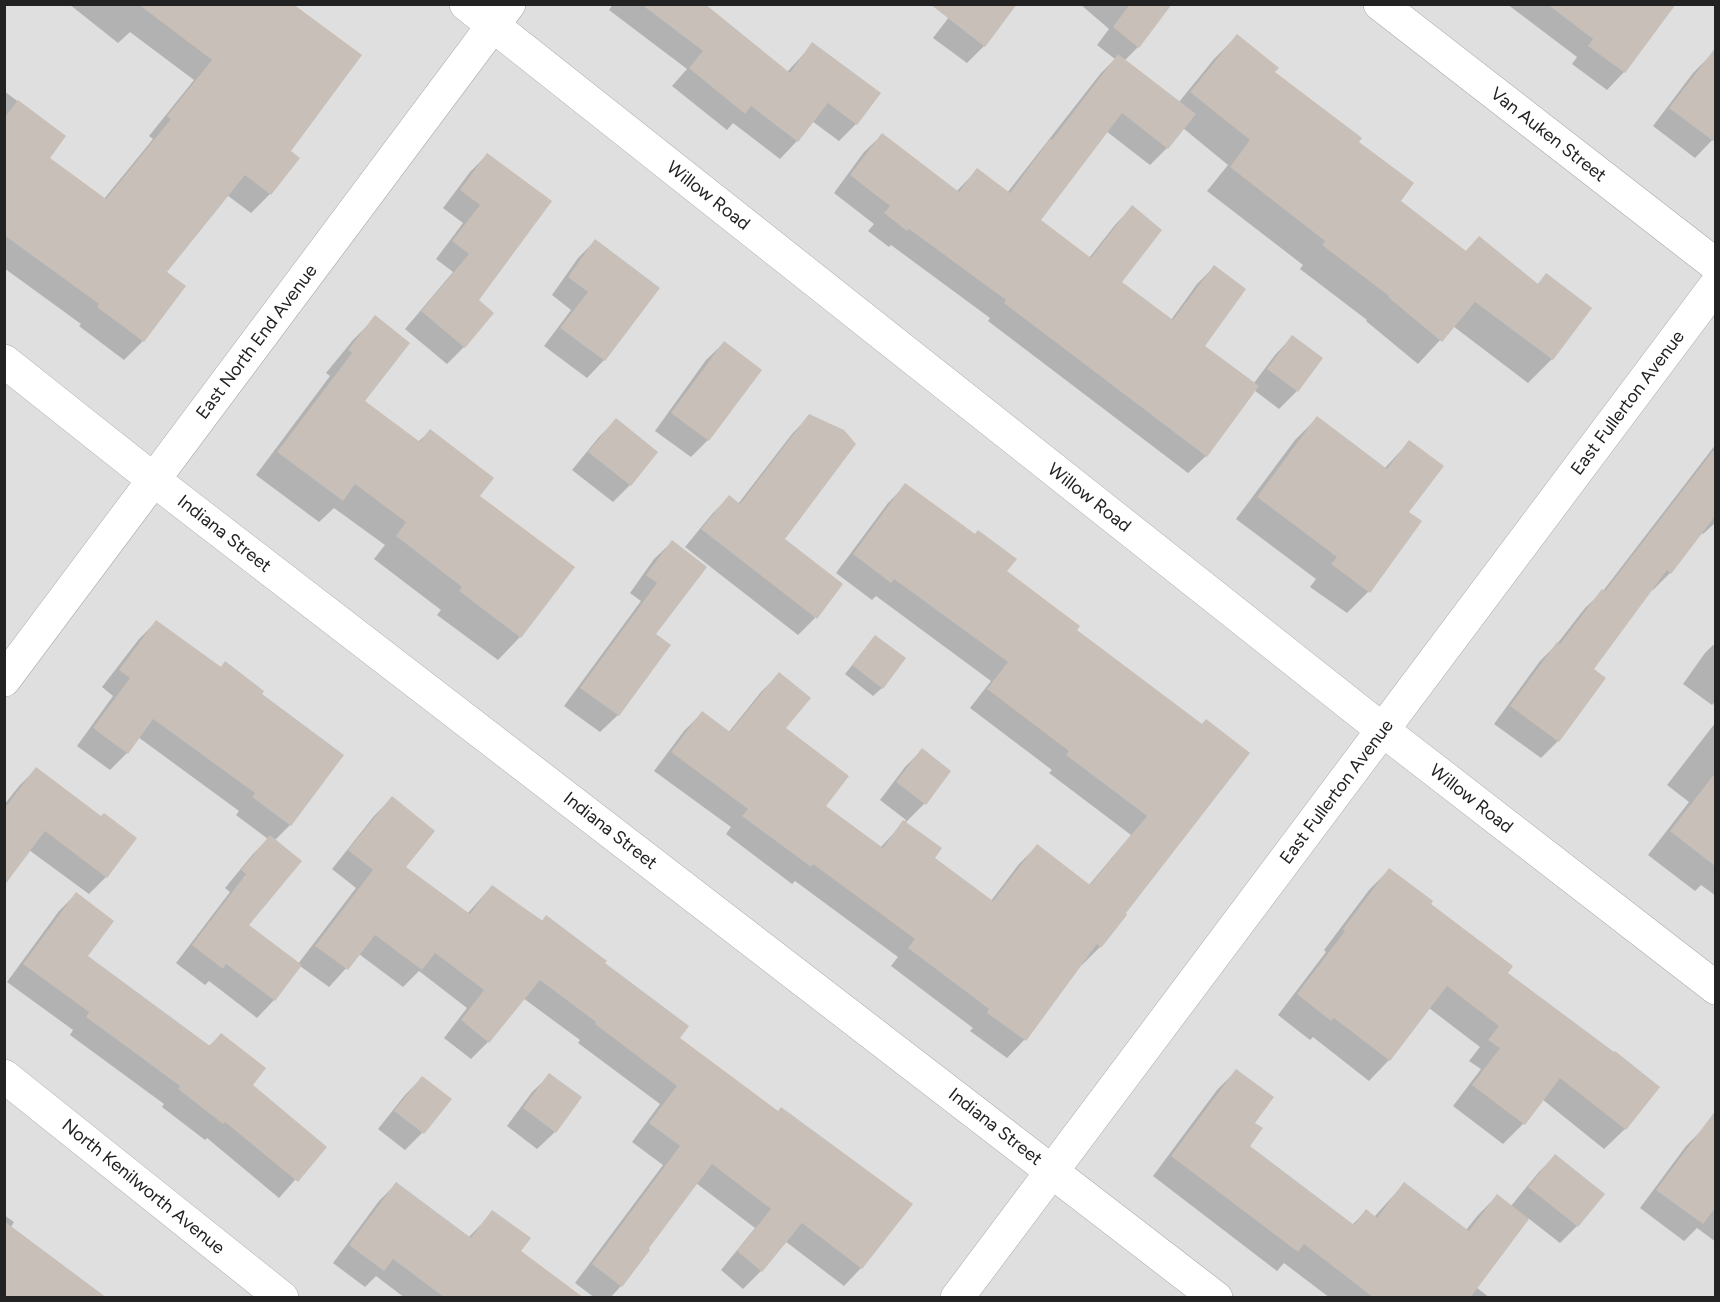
<!DOCTYPE html>
<html>
<head>
<meta charset="utf-8">
<style>
  body { margin:0 }
  #map { position:relative; width:1720px; height:1302px; overflow:hidden; background:#f2efe9; font-family:Figtree,sans-serif }
  canvas { display:block }
  .frame { position:absolute; inset:0; border:6px solid #222; pointer-events:none }
</style>
</head>
<body>
<div id="map">
<canvas width="1720" height="1302"></canvas>
<div class="frame"></div>
</div>
<script>
const context = document.querySelector('canvas').getContext('2d');
context.lineJoin = 'round';
function fillPath(path, color) { context.fillStyle = color; context.fill(path, 'evenodd'); }
function stroke(path, color, width, dash) { context.strokeStyle = color; context.lineWidth = width; context.lineCap = dash ? 'butt' : 'round'; context.setLineDash(dash || []); context.stroke(path); }
function write(font, color, halo, rows, align = 'center') {
  context.font = font + ' Figtree,sans-serif'; context.lineWidth = 4.5; context.setLineDash([]); context.textBaseline = 'middle'; context.strokeStyle = halo; context.fillStyle = color; for (const [text, x, y, turn = 0] of rows) {
    context.save(); context.translate(x, y); context.rotate((+turn || 0) * Math.PI / 180); context.textAlign = isNaN(turn) ? turn : align; if (halo) context.strokeText(text, 0, 0); context.fillText(text, 0, 0); context.restore();
  }
}
fillPath(new Path2D(`
  M5,5h1710v1292h-1710z`), '#e0dfdf');
fillPath(new Path2D(`
  M69,4h215l5,147 -19,43 -19,19 -24,-18 -62,77 -22,69 -19,19 -45,-34 2,-2 -77,-56v-177l60,45 -16,22 56,41 49,-60 -4,-3 45,-56 -64,-48 -12,11z
  M613,4h89l85,68 26,-28 43,80 -17,17 -27,-20 -15,20 -17,18 -47,-36 -6,7 -55,-44 15,-17 -78,-59z
  M959,4l25,42 -17,17 -34,-25z
  M1080,4h90l-32,43 -14,14 55,41 35,-43 23,-23 36,36 84,70 42,59 66,51 14,-14 58,47 9,-10 44,34 -38,50 -24,24 -75,-57 -35,38 -52,-43 1,-1 -67,-51 3,-4 -96,-74 21,-26 -45,-37 -16,20 -17,17 -44,-34 -67,90 50,37 26,-33 17,-18 -12,75 51,38 26,-36 17,-17 -11,79 51,37 21,-28 17,-18 29,22 -25,33 -17,17 -25,-19 -48,66 -18,17 -200,-152 2,-3 -99,-73 -2,2 -21,-16 6,-7 -40,-31 30,-41 18,-17 74,57 21,-22 30,23 94,-120 14,-14 -18,-14 12,-16z
  M1507,4h165l1,2 -49,66 -17,18 -35,-26 5,-7z
  M1711,55l5,81 -21,22 -42,-32 40,-53z
  M487,155l-10,145 -13,47 -17,17 -42,-35 48,-57 -17,-13 27,-36 -20,-15 27,-36z
  M595,241l63,47 -54,72 -17,18 -43,-32 27,-36 -19,-15 26,-37z
  M376,317l-13,84 55,41 12,-11 48,66 42,140 -22,23 -61,-45 4,-5 -67,-51 11,-14 -51,-37 -15,14 -63,-47 74,-99 -4,-3 27,-33z
  M724,343l-16,97 -17,17 -36,-26 51,-71z
  M809,416l-26,123 32,79 -17,17 -113,-88 27,-33 17,-17 9,7 54,-70z
  M1317,418l67,51 25,-27 -2,70 -39,80 -21,21 -37,-26 6,-8 -80,-60 59,-79z
  M616,420l40,32 -26,33 -17,17 -41,-32 27,-33z
  M1716,444v78l-13,12 -2,-2 -31,41 -17,17 -2,-1 -59,80 -34,72 -17,17 -47,-34 46,-63 17,-17 28,-36 18,-17z
  M906,485l169,145 127,96 -79,187 -23,34 -18,18 -1,-1 -57,76 -17,18 -37,-27 3,-3 -82,-62 7,-9 -103,-76 -3,3 -66,-50 5,-7 -77,-56 30,-40 18,-18 26,20 33,-41 18,-18 5,54 40,78 56,42 26,-28 -26,-20 25,-33 17,-17 27,21 -25,33 -19,19 28,35 58,43 28,-37 18,-18 52,39 42,-50 -82,-62 3,-3 -82,-62 21,-27 -115,-85 -4,4 -36,-27 52,-70z
  M672,542l-18,92 15,11 -51,70 -18,17 -36,-26 77,-105 -11,-8 24,-34z
  M156,622l103,72 31,131 -15,15 -29,85 52,39 58,-76 -24,-19 42,-53 18,-18 12,69 63,47 25,-28 111,77 75,75 183,230 -17,18 -59,-45 -24,30 -18,18 -22,-19 34,-42 -59,-45 -75,103 -11,12h-15l-20,-15 88,-118 -31,-23 28,-38 -82,-61 2,-3 -57,-42 -35,44 -17,17 -27,-21 23,-30 -48,-37 -16,16 -44,-33 -30,33 -29,-21 -26,34 -17,18 -48,-37 -4,4 -29,-22 54,-71 -5,-4 28,-34 15,-15 -32,-24 3,-4 -101,-74 -11,16 -17,17 -33,-24 36,-50 -11,-9 37,-48z
  M875,637l7,51 -9,8 -28,-22z
  M1713,645l3,2v54l-4,4 -29,-21 22,-31z
  M1716,722v174l-15,-11 -6,6 -47,-36 41,-53 -22,-17z
  M36,769l70,108 -17,17 -60,-44 -25,33v-78l15,-19z
  M1389,870l117,103 152,114 -33,42 -21,20 -62,-50 -19,25 -20,20 -50,-38 28,-37 -12,-8 11,-14 -51,-39 -40,52 -20,21 -56,-44 -3,3 -32,-25 48,-63 -2,-2 45,-60z
  M76,894l10,62 122,91 13,-12 30,51 73,61 -45,51 -72,-60 -2,2 -43,-33 2,-3 -94,-69 3,-5 -66,-48 52,-71z
  M1236,1071l17,52 -5,23 104,79 14,-14 8,6 30,-33 62,46 12,-15 19,-19 14,10 27,-33 17,-17 22,70 -17,17 -32,-25 -52,69 14,11h-160l-46,-35 -7,8 -124,-95 64,-86z
  M550,1075l5,57 -18,17 -30,-23 25,-34z
  M422,1078l27,21 -27,34 -17,17 -27,-21 27,-34z
  M1704,1128l12,9v105l-19,-14 -13,13 -44,-33 46,-62z
  M396,1184l72,54 25,-26 26,40 54,46h-168l-29,-22 -11,11 -32,-24 46,-62z
  M4,1215l10,7 -3,5 -7,71z`), '#0003');
fillPath(new Path2D(`
  M138,4h155l69,51 -71,96 9,7 -29,37 -26,-20 -78,97 19,14 -42,56 -47,-35 2,-3 -95,-69v-117l14,-18 48,36 -16,22 56,41 65,-80 -4,-3 45,-56z
  M641,4h64l85,69 22,-31 69,51 -24,32 -29,-22 -30,39 -47,-36 -6,8 -56,-46 14,-17z
  M930,4h87l-32,43z
  M1130,4h42l-33,44 -26,-21z
  M1547,4h129l-51,69 -37,-27 5,-7z
  M1237,34l42,34 -4,4 87,66 -3,4 55,41 -13,18 65,50 13,-15 59,48 8,-11 46,35 -39,52 -78,-58 -33,40 -54,-45 1,-1 -67,-51 3,-4 -95,-74 20,-27 -60,-48z
  M1716,47v96l-47,-35z
  M1118,54l78,60 -28,35 -46,-36 -81,107 50,38 41,-53 30,25 -40,52 51,38 41,-55 32,24 -41,57 54,40 -52,71 -203,-154 2,-3 -97,-71 -2,2 -23,-18 6,-7 -40,-31 32,-42 77,59 18,-24 33,25 40,-54 2,1z
  M487,153l65,48 -73,99 15,13 -29,35 -44,-37 48,-57 -17,-13 28,-36 -20,-15z
  M595,239l65,49 -55,73 -45,-33 28,-36 -20,-15z
  M375,315l35,28 -45,58 55,41 10,-13 64,49 -14,18 95,71 -54,71 -62,-47 3,-4 -66,-51 10,-14 -51,-38 -12,17 -66,-49 75,-99 -4,-3z
  M1292,335l31,23 -25,34 -31,-23z
  M724,341l38,29 -53,71 -38,-28z
  M809,414l35,16 12,14 -71,95 58,45 -26,35 -116,-90 28,-34 11,9z
  M1317,416l70,53 22,-29 35,26 -35,46 13,9 -52,72 -39,-29 6,-7 -80,-60z
  M616,418l42,34 -27,34 -43,-34z
  M1716,447v68l-45,59 -4,-4 -73,99 12,9 -47,64 -49,-36 47,-64 3,2 42,-55 3,2z
  M905,483l70,51 3,-4 39,29 -10,12 73,55 -3,4 125,94 4,-5 44,34 -124,160 1,2 -26,33 -4,-4 -71,97 -39,-28 2,-4 -81,-61 7,-9 -102,-75 -2,3 -69,-51 6,-7 -77,-57 31,-41 28,21 49,-60 32,26 -25,30 63,48 -23,30 57,42 20,-28 39,28 -7,10 58,43 44,-57 53,41 57,-69 -81,-61 3,-4 -82,-62 21,-27 -114,-83 -3,4 -38,-29z
  M672,540l35,27 -51,67 15,11 -52,71 -39,-28 77,-105 -11,-8z
  M156,620l65,47 4,-6 39,30 -2,3 82,61 -53,71 -39,-29 3,-4 -102,-74 -25,35 -35,-26 37,-50 -11,-8z
  M875,635l31,23 -23,31 -31,-24z
  M922,748l29,23 -25,34 -30,-23z
  M36,767l65,49 3,-3 33,25 -30,40 -62,-47 -41,55v-77z
  M1716,772v95l-46,-36z
  M392,796l43,35 -29,36 64,47 22,-29 50,36 4,-6 61,46 -2,2 84,63 -9,12 98,73 3,-4 132,97 -51,65 -60,-46 -40,49 -25,-21 34,-42 -59,-45 -63,84 1,2 -28,37 -30,-23 88,-118 -31,-23 28,-37 -82,-62 1,-2 -56,-42 -51,63 -28,-23 23,-30 -49,-37 -13,17 -47,-35 -27,35 -33,-24 58,-76 -25,-20z
  M270,835l32,26 -53,64 53,40 -27,36 -49,-37 -3,5 -31,-24 54,-71 -5,-4z
  M1389,868l44,33 -2,3 82,62 -5,7 106,79 1,-1 45,36 -34,43 -66,-52 -35,47 -53,-40 28,-37 -12,-8 11,-14 -52,-40 -57,75 -56,-43 -3,3 -34,-27 48,-63 -2,-2z
  M76,892l38,29 -26,35 122,90 11,-13 45,35 -13,17 74,62 -29,35 -73,-60 -2,2 -45,-35 2,-3 -94,-69 3,-5 -66,-48z
  M1236,1069l38,28 -19,26 8,5 -13,18 104,79 12,-16 11,9 27,-36 65,49 28,-37 32,25 -59,79h-96l-70,-54 -6,8 -127,-96z
  M549,1073l33,24 -26,36 -33,-25z
  M422,1076l30,23 -28,35 -30,-23z
  M1716,1110v97l-13,17 -47,-34z
  M1555,1154l50,40 -27,33 -50,-40z
  M396,1182l75,56 21,-28 39,28 -10,13 63,47h-139l-52,-39 -9,12 -35,-26z
  M4,1221l103,77h-103z`), '#c7bfb8');
const street = new Path2D(`
  M466,4l918,727 332,257
  M1380,4l336,261
  M4,361l150,119 1062,818
  M4,680l505,-676
  M4,1076l278,222
  M957,1298l759,-1013`);
stroke(street, '#a9a9a9', 34);
stroke(street, '#fff', 33);
write('18px', '#222', '#fff', [
  ["Van Auken Street",1548,135,38],
  ["Willow Road",708,196,38],
  ["East North End Avenue",257,342,-53],
  ["East Fullerton Avenue",1628,403,-53],
  ["Willow Road",1089,498,38],
  ["Indiana Street",224,534,38],
  ["East Fullerton Avenue",1337,792,-53],
  ["Willow Road",1471,799,38],
  ["Indiana Street",610,831,38],
  ["Indiana Street",995,1127,38],
  ["North Kenilworth Avenue",143,1187,39]
]);
</script>
</body>
</html>
